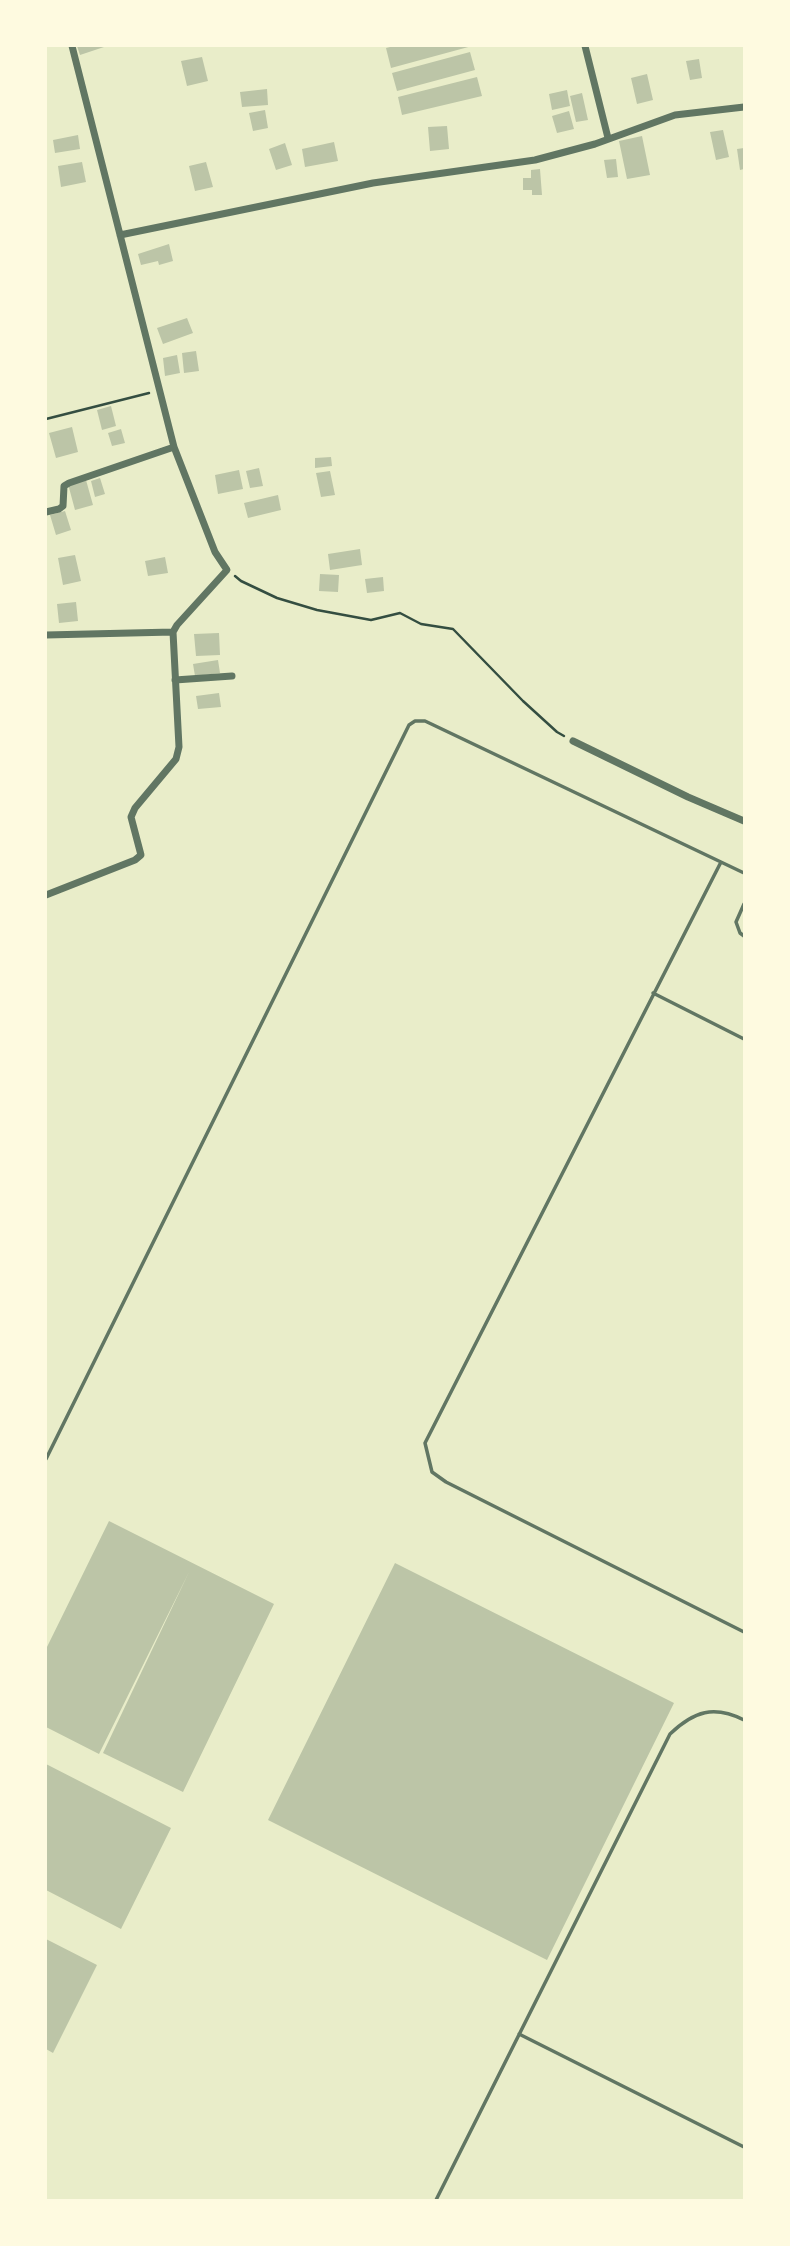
<!DOCTYPE html>
<html>
<head>
<meta charset="utf-8">
<style>
  body { margin:0 }
  #map { position:relative; width:790px; height:2246px; overflow:hidden; background:#e9edc9; font-family:Jost,sans-serif }
  canvas { display:block }
  .frame { position:absolute; inset:0; border:47px solid #fefae0; pointer-events:none }
</style>
</head>
<body>
<div id="map">
<canvas width="790" height="2246"></canvas>
<div class="frame"></div>
</div>
<script>
const context = document.querySelector('canvas').getContext('2d');
context.lineJoin = 'round';
function fillPath(path, color) { context.fillStyle = color; context.fill(path, 'evenodd'); }
function stroke(path, color, width, dash) { context.strokeStyle = color; context.lineWidth = width; context.lineCap = dash ? 'butt' : 'round'; context.setLineDash(dash || []); context.stroke(path); }
fillPath(new Path2D(`
  M77,46h30l-27,9z
  M394,46h78l-81,22 -5,-20z
  M470,52l5,18 -78,21 -5,-18z
  M202,57l6,24 -21,5 -6,-25z
  M699,59l3,19 -12,2 -4,-19z
  M647,74l6,26 -16,4 -6,-26z
  M477,77l5,19 -80,19 -4,-18z
  M267,89l1,16 -26,2 -2,-15z
  M567,90l3,16 -18,4 -3,-16z
  M582,93l6,27 -12,2 -6,-26z
  M265,110l3,18 -15,3 -4,-18z
  M569,111l5,18 -17,4 -5,-17z
  M447,126l2,23 -19,2 -2,-24z
  M723,130l6,27 -13,3 -6,-28z
  M78,135l2,14 -25,4 -2,-13z
  M642,136l8,39 -23,4 -8,-38z
  M334,142l4,19 -33,6 -3,-18z
  M285,143l7,22 -16,5 -7,-21z
  M744,148v21l-4,1 -3,-21z
  M616,159l2,18 -11,1 -3,-18z
  M82,162l4,20 -25,5 -3,-21z
  M206,162l7,25 -18,4 -6,-25z
  M540,169l2,26h-10v-5h-9v-12h8v-8z
  M169,244l4,17 -14,4 -1,-4 -17,4 -3,-11z
  M187,318l6,15 -30,11 -6,-16z
  M196,351l3,20 -15,2 -2,-20z
  M177,355l3,18 -15,3 -2,-18z
  M111,406l5,20 -14,4 -5,-20z
  M72,427l6,25 -22,6 -7,-25z
  M121,429l4,14 -13,3 -4,-13z
  M331,457l1,9 -17,2v-10z
  M259,468l4,18 -13,2 -4,-17z
  M239,470l4,19 -25,5 -3,-19z
  M330,471l5,24 -14,2 -5,-24z
  M100,478l5,16 -10,3 -4,-16z
  M86,480l7,25 -18,5 -7,-26z
  M278,495l3,15 -33,8 -4,-15z
  M65,511l6,19 -15,5 -6,-20z
  M360,549l2,16 -32,5 -2,-16z
  M75,555l6,26 -18,4 -5,-27z
  M165,557l3,16 -20,3 -3,-15z
  M320,574l19,1 -1,17 -19,-1z
  M383,577l1,14 -17,2 -2,-14z
  M76,602l2,19 -19,2 -2,-19z
  M219,633l1,22 -24,1 -2,-22z
  M218,660l2,13 -25,3 -2,-12z
  M219,693l2,14 -23,2 -2,-13z
  M109,1521l165,83 -91,188 -80,-39 86,-181 -90,182 -53,-27v-78z
  M395,1563l279,140 -127,257 -279,-140z
  M46,1764l125,64 -50,101 -75,-39z
  M46,1939l51,26 -44,88 -7,-4z`), '#bcc5a7');
stroke(new Path2D(`
  M46,419l103,-26
  M235,576l6,5 36,17 40,12 54,10 29,-7 21,11 32,5 70,72 34,31 7,4`), '#344e41', 2.5);
stroke(new Path2D(`
  M721,862l-296,581 7,29 14,10 298,150
  M744,904l-8,18 4,11 4,3
  M653,993l91,46
  M46,1459l363,-734 6,-4h10l319,152
  M519,2034l225,113
  M436,2200l234,-466c24,-23 44,-29 74,-14`), '#617663', 3.5);
stroke(new Path2D(`
  M585,46l23,92
  M120,235l253,-52 162,-23 60,-16 80,-29 69,-8
  M46,512l13,-3 4,-3 1,-20 5,-3 105,-36
  M46,635l127,-3
  M175,680l57,-4
  M573,741l115,56 56,24
  M46,895l89,-35 6,-5 -10,-38 4,-9 41,-49 3,-12 -6,-115 4,-7 50,-55 -12,-18 -41,-105 -102,-401`), '#617663', 7);
</script>
</body>
</html>
